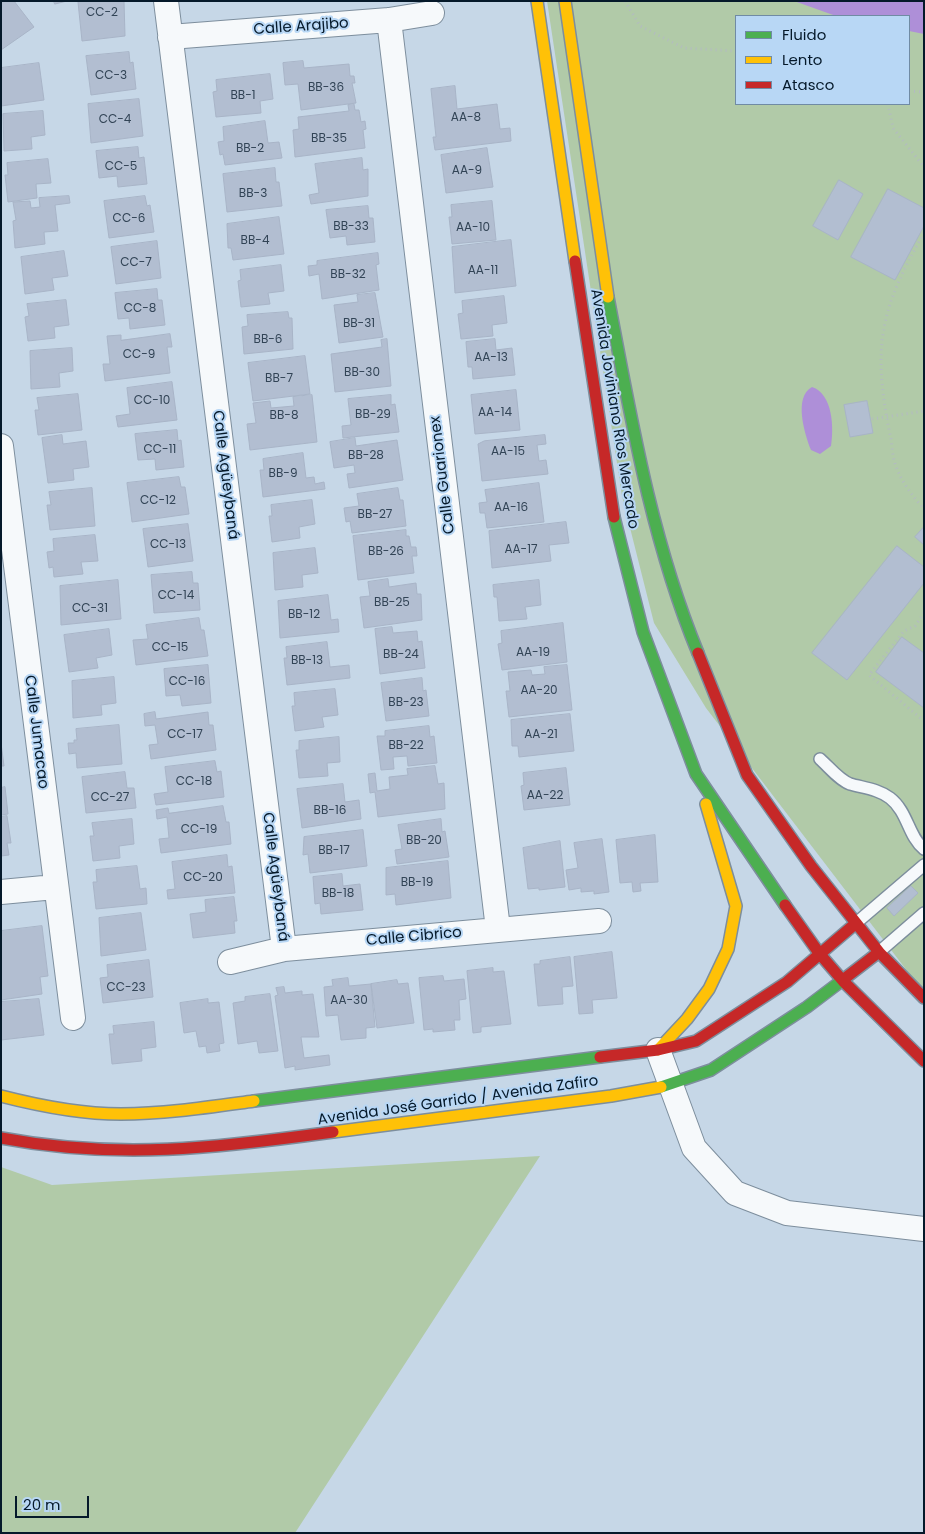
<!DOCTYPE html>
<html>
<head>
<meta charset="utf-8">
<style>
  body { margin:0 }
  #map { position:relative; width:925px; height:1534px; overflow:hidden; background:#c6d7e7; font-family:Poppins,sans-serif }
  canvas { display:block }
  .frame { position:absolute; inset:0; border:2px solid #05192a; pointer-events:none }
  .legend { position:absolute; left:735px; top:15px; width:175px; height:90px; box-sizing:border-box; background:#b8d7f5; border:1px solid #708ba4; margin:0; padding:6px 9px; list-style:none; font-size:15px; color:#05192a }
  .legend li { display:flex; align-items:center; gap:10px; height:25px }
  .legend b { width:25px; border:1px solid #708ba4 }
  .scale { position:absolute; left:15px; top:1496px; width:74px; height:22px; box-sizing:border-box; border:2px solid #05192a; border-top:0; padding-left:6px; font-size:15px; line-height:18px; white-space:nowrap; color:#05192a; -webkit-text-stroke:4px #b8d7f5; paint-order:stroke }
</style>
</head>
<body>
<div id="map">
<canvas width="925" height="1534"></canvas>
<div class="frame"></div>
<ul class="legend">
<li><b style="height:6px;background:#4caf50"></b>Fluido</li>
<li><b style="height:6px;background:#ffc107"></b>Lento</li>
<li><b style="height:6px;background:#c62828"></b>Atasco</li>
</ul>
<div class="scale">20 m</div>
</div>
<script>
const context = document.querySelector('canvas').getContext('2d');
context.lineJoin = 'round';
function fillPath(path, color) { context.fillStyle = color; context.fill(path, 'evenodd'); }
function stroke(path, color, width, dash) { context.strokeStyle = color; context.lineWidth = width; context.lineCap = dash ? 'butt' : 'round'; context.setLineDash(dash || []); context.stroke(path); }
function write(font, color, halo, rows, align = 'center') {
  context.font = font + ' Poppins,sans-serif'; context.lineWidth = 4; context.setLineDash([]); context.textBaseline = 'middle'; context.strokeStyle = halo; context.fillStyle = color; for (const [text, x, y, turn = 0] of rows) {
    context.save(); context.translate(x, y); context.rotate((+turn || 0) * Math.PI / 180); context.textAlign = isNaN(turn) ? turn : align; if (halo) context.strokeText(text, 0, 0); context.fillText(text, 0, 0); context.restore();
  }
}
fillPath(new Path2D(`
  M547,1h377v992l-218,-285 -52,-85 -32,-127zM736,16h173v88h-173z
  M540,1156l-245,377h-294v-366l51,18z`), '#b1caa8');
fillPath(new Path2D(`
  M794,1h130v33l-15,-3v-15h-73z
  M812,387c21,7 22,41 19,59l-11,8 -9,-4c-6,-15 -18,-53 1,-63z`), '#ae8fd8');
const building = new Path2D(`
  M1,1h13l20,26 -33,23z
  M54,1h13l-12,3z
  M124,1l1,35 -43,5 -4,-39z
  M129,52l1,11 3,-1 3,27 -45,6 -5,-39z
  M303,61l1,7 45,-4 1,12h4l1,7h-3l4,20 -55,7 -3,-26 -13,1 -2,-22z
  M39,63l5,37 -43,6v-38z
  M270,74l3,25 -13,2 1,12 -45,4 -3,-25 4,-1 -1,-11z
  M455,86l2,23 40,-5 3,25 10,-1 1,13 -76,9 -2,-13h3l-5,-48z
  M139,99l4,37 -52,7 -3,-39z
  M354,104l1,6h4l2,12 4,-1 1,8 -3,1 2,18 -70,9 -2,-27 6,-1 -1,-12 51,-6 -1,-6z
  M43,111l2,24 -14,2 1,12 -28,2 -1,-37z
  M265,121l3,22 11,-1 3,16 -57,7 -2,-11 -3,1 -2,-13 6,-1 -1,-14z
  M138,147l1,11 5,-1 3,27 -29,3 -1,-11 -18,2 -3,-27z
  M487,148l6,39 -47,6 -5,-38z
  M362,158l1,12 5,-1v27l-57,8 -2,-9 10,-2 -4,-29z
  M48,159l3,24 -15,1 1,14 -29,4 -3,-27h3l-1,-12z
  M275,168l1,14h3l3,24 -55,6 -4,-38z
  M839,180l24,14 -25,46 -25,-14z
  M888,189l36,19v18l-29,54 -44,-23z
  M69,196l1,7 -15,2 3,26 -14,1 1,12 -30,4 -2,-27 3,-1 -3,-18 17,-1 1,7 9,-1 -1,-9z
  M145,196l2,10 3,-1 4,27 -45,6 -5,-37z
  M492,201l4,39 -44,4 -3,-27h3l-1,-12z
  M368,206l1,12h4l2,24 -28,3 -1,-9 -16,2 -4,-28z
  M279,217l5,37 -51,6 -2,-12h-3l-1,-24z
  M511,240l5,46 -61,7 -3,-46z
  M157,241l4,37 -45,6 -5,-37z
  M64,251l4,25 -16,2 2,12 -29,4 -4,-37z
  M378,253l1,11 -3,1 3,25 -57,9 -3,-25 -10,2 -1,-10 9,-1v-4z
  M281,265l3,26 -16,2 2,11 -29,3 -3,-26 3,-1 -1,-10z
  M157,289l1,11h4l3,25 -35,4 -1,-11 -11,1 -3,-26z
  M375,293l8,44 -44,6 -5,-38 24,-3 -1,-7z
  M504,296l3,27 -15,2 1,11 -32,3 -3,-25 5,-1 -1,-12z
  M66,300l3,25 -15,2 1,11 -27,3 -3,-24 4,-1 -2,-12z
  M288,312l1,6h3l1,31 -49,5 -2,-27 6,-1 -1,-11z
  M170,334l2,13h-5l3,26 -65,8 -2,-17h7l-3,-28 14,-1v5z
  M387,339l4,47 -56,6 -4,-38 51,-7 -1,-7z
  M495,339l1,11 16,-2 3,27 -42,4 -1,-12h-4l-2,-25z
  M72,348l1,23 -14,2 1,14 -29,2 -1,-38z
  M305,356l5,38 -57,7 -5,-38z
  M172,382l5,38 -59,7 -2,-11 14,-2 -3,-26z
  M516,390l4,40 -45,4 -4,-39z
  M78,394l4,36 -44,5 -3,-25h4l-2,-12z
  M312,395l5,47 -67,8 -3,-26 9,-1 -3,-20 17,-2 1,7 23,-2 -1,-9z
  M391,395v10l4,-1 4,28 -56,6 -1,-12 9,-1 -3,-26z
  M867,401l6,32 -23,4 -6,-32z
  M177,430l1,11 3,-1 3,27 -28,3 -1,-11 -17,1 -3,-26z
  M62,435l1,9 23,-3 3,26 -16,2 1,11 -26,3 -6,-45z
  M545,435l1,9 -9,1 2,16 7,-1 2,14 -66,7 -4,-37 6,-3z
  M355,438l1,8 41,-6 6,40 -54,8 -2,-14 8,-1 -1,-8 -20,3 -4,-26z
  M303,453l3,25 8,-1 1,7 9,-2 1,7 -62,8 -3,-27h4l-1,-11z
  M179,477l2,10h4l4,27 -57,8 -5,-39z
  M539,483l5,39 -57,6 -2,-15h-5l-1,-10 8,-1 -2,-12z
  M92,488l3,38 -45,4 -3,-25h4l-2,-13z
  M398,488l2,12h3l3,26 -54,7 -2,-12 -4,1 -2,-14 15,-2 -2,-12z
  M312,500l3,24 -16,3 1,11 -28,4 -3,-26h3l-1,-11z
  M566,522l3,21 -20,2 2,16 -59,7 -3,-37z
  M188,524l5,37 -45,6 -5,-38z
  M924,527v18l-9,-8z
  M406,530v6h3l2,11h5l1,9h-5l2,17 -56,7 -5,-44z
  M95,535l3,26 -17,1 2,12 -29,3 -1,-10 -4,1 -2,-16 7,-1 -1,-12z
  M897,546l27,21v16l-77,97 -35,-27z
  M315,548l3,25 -16,2 1,12 -28,3 -2,-37z
  M192,572l1,11h5l2,27 -46,3 -3,-38z
  M388,579l1,8 27,-4 1,11h4l1,26 -58,8 -4,-31 10,-1 -2,-14z
  M118,580l3,39 -60,6 -1,-39z
  M539,580l2,25 -16,2 2,12 -28,2 -2,-24h-3l-1,-12z
  M328,595l3,25 7,-1 1,13 -59,6 -2,-37z
  M199,618l2,12h3l4,26 -72,9 -3,-25 15,-1 -2,-14z
  M563,623l4,39 -65,8 -4,-26 4,-1 -1,-12z
  M392,627l1,6 24,-2 1,11 4,-1 3,27 -45,6 -5,-45z
  M109,629l3,26 -16,3 2,10 -29,4 -5,-37z
  M902,637l22,16v55l-48,-36z
  M327,642l3,25 19,-2 1,13 -63,7 -3,-27h3l-1,-11z
  M208,665l3,38 -29,3 -2,-11 -14,1 -2,-27z
  M567,665l5,45 -63,7 -3,-26h4l-2,-19 23,-2 1,5 13,-1 -1,-7z
  M114,677l2,26 -15,2 1,10 -29,3 -1,-37z
  M422,678l1,13 3,-1 3,26 -43,5 -5,-38z
  M335,689l3,26 -16,2 2,10 -29,4 -3,-25h3l-1,-13z
  M155,712l1,7 52,-7 1,13h4l3,25 -65,9 -2,-14 9,-1 -3,-19 -10,1 -1,-12z
  M570,714l4,37 -55,6 -1,-11h-6l-1,-26z
  M119,725l3,39 -45,4 -1,-15 -7,1 -1,-11h6v-3h3l-1,-11z
  M429,726l1,11 4,-1 3,27 -29,3 -1,-10 -14,1 1,12 -13,1 -4,-34h8v-5z
  M339,737l1,25 -13,1 1,13 -29,2 -3,-28h3v-9z
  M1,743l3,23h-3z
  M215,761l2,11 4,-1 3,26 -68,8 -2,-11 14,-2 -3,-25z
  M435,766l3,18 6,-1 1,26 -67,8 -3,-25 -5,1 -2,-19 7,-1 2,18 13,-2 -1,-12 19,-2 -1,-6z
  M566,768l4,37 -46,5 -3,-24 3,-1 -1,-12z
  M125,772l2,16h7l2,20 -50,5 -4,-36z
  M343,784l2,18 14,-2 2,19 -59,9 -5,-39z
  M5,787l3,27 -7,1v-27z
  M223,806l3,16h3l2,22 -70,9 -2,-14 10,-1 -2,-21 -10,2 -1,-9 12,-2 1,5z
  M7,816l4,27h-4l2,12 -8,1v-39z
  M132,819l2,25 -15,2 1,12 -27,3 -3,-25h4l-2,-13z
  M441,819l1,13 3,-1 4,26 -52,7 -2,-14 7,-1 -4,-24z
  M363,830l4,36 -57,7 -2,-19 -5,1 1,-18z
  M655,835l3,47 -18,1 1,8 -8,1 -1,-10 -12,1 -4,-43z
  M602,839l7,53 -15,2v-3l-13,1v-4l-12,2 -3,-20 12,-2 -4,-25z
  M560,841l5,46 -26,3v-2l-11,1 -5,-41z
  M227,855l1,12 4,-1 3,27 -67,6 -1,-9 8,-1 -3,-27z
  M448,861l3,37 -55,7 -1,-11 -9,1v-27z
  M137,866l3,23 6,-1 1,16 -51,5 -3,-27h4l-1,-12z
  M342,874l1,12 17,-2 3,26 -42,4 -1,-11 -5,1 -2,-27z
  M911,886l7,7 -24,23 -7,-8z
  M234,897l3,24h-3l1,12 -42,5 -3,-24 16,-2 -1,-12z
  M141,913l5,37 -45,6 -2,-38z
  M42,926l6,50 -8,1 2,17 -41,6v-69z
  M612,952l5,46 -25,2 1,13 -14,1 -5,-57z
  M570,957l3,29 -11,1 1,17 -25,2 -4,-42h6v-3z
  M149,960l4,37 -50,6 -3,-25 8,-1 -1,-12z
  M493,968v4l11,-1 7,53 -30,3v5l-8,1 -6,-62z
  M443,976l1,5 20,-2 2,20 -7,1 1,20h-6l1,10 -22,2v-3l-9,1 -5,-52z
  M348,978l1,8 22,-2 4,43 -9,1v10l-25,2 -3,-25 -12,1 -2,-29 9,-1 -1,-6z
  M397,980l1,4 10,-1 6,40 -37,5 -6,-44z
  M284,987l1,6 17,-2v4l11,-1 6,43h-18l3,21 25,-3 1,10 -35,5v-4l-10,2 -10,-72 3,-1 -2,-7z
  M270,994l8,57 -19,2 -2,-12 -19,3 -5,-41 12,-2v-4z
  M39,999l5,36 -43,5v-38z
  M208,999v4l11,-1 5,41 -5,1 1,7 -13,2 -1,-7 -7,1 -3,-16 -12,2 -4,-30z
  M154,1022l2,25 -15,2 1,12 -30,3 -3,-30h5l-1,-8z`);
fillPath(building, '#b2bed1');
stroke(building, '#a8b4c7', 1);
const lane = new Path2D(`
  M820,759c9,8 19,21 30,25 14,4 28,5 40,14 18,14 18,38 34,51
  M855,924l69,-59
  M879,952l45,-39`);
const street = new Path2D(`
  M166,1l118,948
  M389,20l109,909
  M170,37l219,-17 43,-7
  M1,446l72,572
  M1,892l54,-5
  M230,962l54,-13 315,-28
  M658,1050l36,98 41,45 52,20 137,16`);
const fast = new Path2D(`
  M608,297c23,121 43,242 90,356
  M614,517l29,115 53,142 89,131
  M661,1087l50,-17 96,-63 37,-28
  M254,1101l346,-44`);
const slow = new Path2D(`
  M537,1l38,260
  M565,1l43,296
  M658,1050l29,-31 22,-30 19,-40 8,-43 -30,-102
  M1,1096c39,10 79,18 120,18 44,0 89,-7 133,-13
  M333,1132l278,-36 50,-9`);
const jam = new Path2D(`
  M575,261l39,256
  M698,653l49,122 64,91 68,86 -35,27
  M785,905l34,48 24,28
  M879,952l45,46
  M843,981l81,80
  M600,1057l58,-7 38,-9 91,-59 68,-58
  M1,1138c117,22 216,10 332,-6`);
stroke(lane, '#7d8e9d', 14);
stroke(street, '#7d8e9d', 26);
stroke(fast, '#7d8e9d', 14);
stroke(slow, '#7d8e9d', 14);
stroke(jam, '#7d8e9d', 14);
stroke(new Path2D(`
  M625,1l15,25 44,22 52,3
  M909,91l15,1
  M888,104l5,24 31,39
  M924,233c-44,76 -52,114 -34,201 2,8 2,18 4,26 4,17 18,36 30,49
  M872,419l52,-8
  M924,613l-9,13 -11,5 -35,44 55,46`), '#b3bbc1', 3, [1, 4]);
stroke(lane, '#f6f9fb', 11);
stroke(street, '#f6f9fb', 24);
stroke(fast, '#4caf50', 11);
stroke(slow, '#ffc107', 11);
stroke(jam, '#c62828', 11);
write('12px', '#324456', null, [
  ["CC-2",102,13],
  ["CC-3",111,76],
  ["BB-36",326,88],
  ["BB-1",243,96],
  ["AA-8",466,118],
  ["CC-4",115,120],
  ["BB-35",329,139],
  ["BB-2",250,149],
  ["CC-5",121,167],
  ["AA-9",467,171],
  ["BB-3",253,194],
  ["CC-6",129,219],
  ["BB-33",351,227],
  ["AA-10",473,228],
  ["BB-4",255,241],
  ["CC-7",136,263],
  ["AA-11",483,271],
  ["BB-32",348,275],
  ["CC-8",140,309],
  ["BB-31",359,324],
  ["BB-6",268,340],
  ["CC-9",139,355],
  ["AA-13",491,358],
  ["BB-30",362,373],
  ["BB-7",279,379],
  ["CC-10",152,401],
  ["AA-14",495,413],
  ["BB-29",373,415],
  ["BB-8",284,416],
  ["CC-11",160,450],
  ["AA-15",508,452],
  ["BB-28",366,456],
  ["BB-9",283,474],
  ["CC-12",158,501],
  ["AA-16",511,508],
  ["BB-27",375,515],
  ["CC-13",168,545],
  ["AA-17",521,550],
  ["BB-26",386,552],
  ["CC-14",176,596],
  ["BB-25",392,603],
  ["CC-31",90,609],
  ["BB-12",304,615],
  ["CC-15",170,648],
  ["AA-19",533,653],
  ["BB-24",401,655],
  ["BB-13",307,661],
  ["CC-16",187,682],
  ["AA-20",539,691],
  ["BB-23",406,703],
  ["CC-17",185,735],
  ["AA-21",541,735],
  ["BB-22",406,746],
  ["CC-18",194,782],
  ["AA-22",545,796],
  ["CC-27",110,798],
  ["BB-16",330,811],
  ["CC-19",199,830],
  ["BB-20",424,841],
  ["BB-17",334,851],
  ["CC-20",203,878],
  ["BB-19",417,883],
  ["BB-18",338,894],
  ["CC-23",126,988],
  ["AA-30",349,1001]
]);
write('15px', '#05192a', '#b8d7f5', [
  ["Calle Arajibo",301,27,-4],
  ["Avenida Joviniano Ríos Mercado",614,409,81],
  ["Calle Agüeybaná",225,475,83],
  ["Calle Guarionex",443,475,-97],
  ["Calle Jumacao",36,732,83],
  ["Calle Agüeybaná",275,877,83],
  ["Calle Cibrico",414,937,-5],
  ["Avenida José Garrido / Avenida Zafiro",458,1101,-8]
]);
</script>
</body>
</html>
